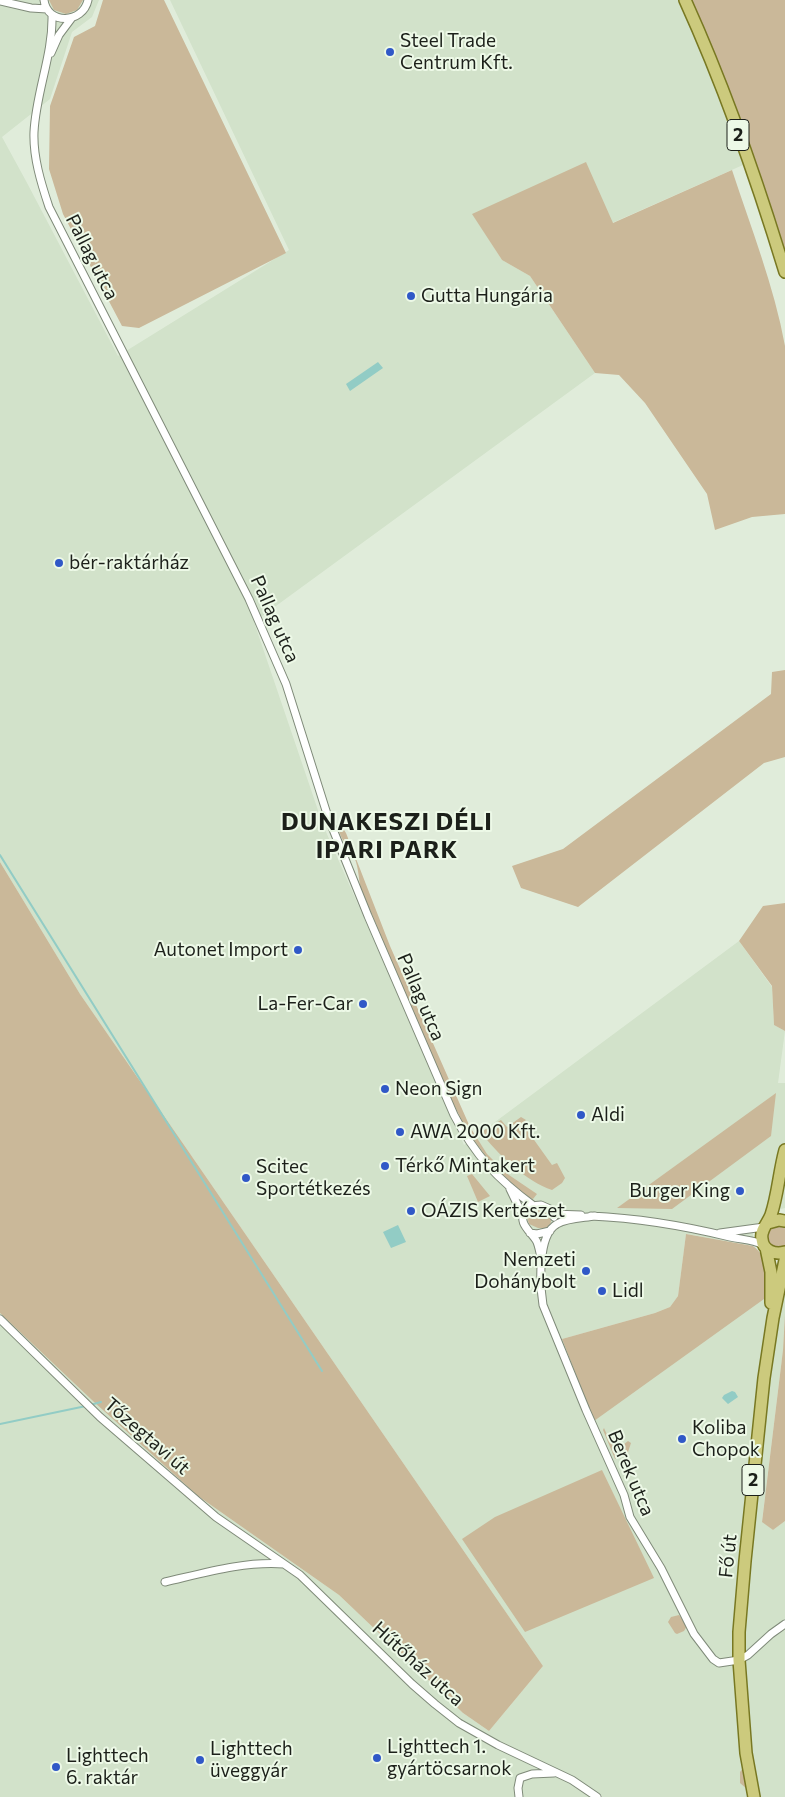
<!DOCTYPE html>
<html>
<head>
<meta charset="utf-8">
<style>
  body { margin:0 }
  canvas { display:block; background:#e0ecda }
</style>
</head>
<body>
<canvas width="785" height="1797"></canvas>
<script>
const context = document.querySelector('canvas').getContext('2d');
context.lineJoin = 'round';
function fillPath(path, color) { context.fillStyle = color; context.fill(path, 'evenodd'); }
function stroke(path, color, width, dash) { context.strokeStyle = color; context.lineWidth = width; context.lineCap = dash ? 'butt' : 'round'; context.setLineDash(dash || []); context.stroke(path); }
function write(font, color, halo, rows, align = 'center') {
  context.font = font + ' Commissioner,sans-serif'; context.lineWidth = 4; context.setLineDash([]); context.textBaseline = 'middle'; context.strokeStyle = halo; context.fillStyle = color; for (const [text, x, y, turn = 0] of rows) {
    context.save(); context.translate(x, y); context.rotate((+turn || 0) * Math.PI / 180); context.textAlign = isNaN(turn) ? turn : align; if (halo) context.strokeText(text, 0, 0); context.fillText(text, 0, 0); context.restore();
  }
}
fillPath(new Path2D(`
  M0,0h99l-7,17 -20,15 -22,67 -48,38 24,44 92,175 171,-106 -119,-250h515l67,161 -140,62 -139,-9 29,46 28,16 65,97 -341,249 69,203 141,320 275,-204 33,46 2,38 11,6 -7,52h7v125l-16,4 -9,10 -7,4v20l-67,-12 -8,62 -8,11 -15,6 -93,26 31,81 172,-156 20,-1v51l-2,36 -21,171 11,9 12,-9v276h-785v-484l94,89 104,94 141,99 124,118 26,18 54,-65 -463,-672 -80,-132z`), '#d2e2ca');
fillPath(new Path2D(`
  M49,0h34l-6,10 -11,4 -12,-4z
  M103,0h61l122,253 -147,75 -17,-2 -59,-112 -14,-45 1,-63 24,-69 21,-11z
  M685,0h100v260z
  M586,162l27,61 119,-53c19,58 42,116 53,176v168l-33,3 -37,13 -8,-36 -62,-91 -26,-28 -24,-2 -65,-97 -28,-16 -30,-46z
  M785,670v87l-21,6 -186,144 -57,-19 -9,-22 51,-17 208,-155 1,-22z
  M340,824l6,9 44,113 80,181 17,27 19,19 31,21 -4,5 -9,-4 -33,-32 -24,-32 -19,-38 -87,-204c-3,-11 -2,-26 -9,-35 -8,-12 -11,-15 -15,-29z
  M0,862l80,132 463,672 -54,65 -26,-18 -124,-118 -141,-99 -104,-94 -94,-89z
  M785,903v128l-11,-6 -2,-39 -33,-45 24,-35z
  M776,1093l-5,43 -99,73 -55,-1z
  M521,1117l5,3 -4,3 30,42 5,-2 8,15 -3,5 -10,7c-25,-8 -56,-37 -71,-58l20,-12 6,7z
  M472,1174l18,22 -12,6 -11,-26z
  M538,1210c8,2 13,3 13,12l-3,6h-10l-9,-4c-3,-8 0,-13 9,-14z
  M776,1226l9,2v18l-8,2 -9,-6c-1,-8 0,-13 8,-16z
  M686,1234l67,12c17,11 11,35 11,53l-170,122 -32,-82 93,-26 15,-6 8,-11z
  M785,1314v207l-12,9 -11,-8 21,-172z
  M604,1428l4,9 8,8h7l5,-4 3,2 -3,9 -13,7 -12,-29z
  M602,1470l52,108 -129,54 -63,-93 33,-22z
  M679,1615l8,11 -3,5 -7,3 -2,-1 -7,-11 3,-5z
  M744,1767l4,23 -8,-7v-11z`), '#cab899');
fillPath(new Path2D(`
  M378,362l5,6 -33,23 -4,-7z
  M398,1225l8,17 -15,6 -8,-16z
  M732,1391l3,1 3,5 -10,7 -6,-6 2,-3z`), '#92ccc5');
stroke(new Path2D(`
  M0,855l322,516
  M90,1405l11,-3
  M0,1424l86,-18`), '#92ccc5', 2);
const street = new Path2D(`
  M44,0c3,25 39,24 44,0
  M0,1l31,7 16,1
  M52,15c1,40 -16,77 -18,117 -1,25 7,51 15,75l200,392 37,85 42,133 40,99 86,199c21,40 43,64 80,91
  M51,53l8,-18 12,-16
  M510,1189l13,27
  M553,1214l28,1
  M591,1216c46,2 94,10 139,21 12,3 22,2 33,8
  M595,1216c-12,2 -28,2 -38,8 -20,11 -17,62 -14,81l43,105 38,85 6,22 31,51 33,66 19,25 6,4 20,-3 9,-5 23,-21 14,-10
  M530,1233l7,1 13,-3
  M720,1233l44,-6
  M541,1258c-1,-5 -2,-11 -4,-16 -5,-10 -21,-19 -11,-31 4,-5 9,-6 15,-6l9,4 4,8
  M0,1319l100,98 116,100 84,58 112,109 23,20 24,19 39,22 74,35 25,17
  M165,1582c39,-9 79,-21 119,-18
  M519,1797l-1,-9 2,-10 12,-4 22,-1`);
const primary = new Path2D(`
  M685,0c40,88 72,180 100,272
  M785,1150c-6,22 -7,44 -14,65 -3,8 -11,15 -9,24 1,12 13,16 23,13
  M768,1223l11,-3 6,1
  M766,1248l5,24v31
  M754,1797l-8,-44 -7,-93v-28l6,-71 19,-183 9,-60 12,-58`);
stroke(street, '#7f8a79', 9);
stroke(primary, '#787822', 14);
stroke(street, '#fff', 7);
stroke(primary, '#ccca7d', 11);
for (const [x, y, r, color] of [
  [390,52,5,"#3058c7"],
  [411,296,5,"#3058c7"],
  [59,563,5,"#3058c7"],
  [298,950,5,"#3058c7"],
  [363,1004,5,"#3058c7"],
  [385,1089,5,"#3058c7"],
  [581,1115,5,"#3058c7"],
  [400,1132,5,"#3058c7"],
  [385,1166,5,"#3058c7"],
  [246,1178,5,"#3058c7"],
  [740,1191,5,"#3058c7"],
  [411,1211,5,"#3058c7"],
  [586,1271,5,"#3058c7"],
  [602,1291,5,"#3058c7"],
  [682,1439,5,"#3058c7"],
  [377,1758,5,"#3058c7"],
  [200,1760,5,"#3058c7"],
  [56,1767,5,"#3058c7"]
]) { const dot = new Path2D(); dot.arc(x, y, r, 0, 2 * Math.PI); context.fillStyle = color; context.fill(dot); stroke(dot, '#edf9e7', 2); }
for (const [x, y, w] of [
  [738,135,22],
  [753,1480,22]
]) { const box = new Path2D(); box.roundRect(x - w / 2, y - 15.5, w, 31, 4); context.fillStyle = '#edf9e7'; context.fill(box); stroke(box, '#1c201a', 1); }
write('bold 18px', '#1c201a', null, [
  ["2",738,135],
  ["2",753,1480]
]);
write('19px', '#1c201a', '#edf9e7', [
  ["Steel Trade",400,41],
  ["Centrum Kft.",400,63],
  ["Gutta Hungária",421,296],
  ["bér-raktárház",69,563],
  ["Autonet Import",288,950,"right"],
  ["La-Fer-Car",353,1004,"right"],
  ["Neon Sign",395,1089],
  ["Aldi",591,1115],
  ["AWA 2000 Kft.",410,1132],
  ["Térkő Mintakert",395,1166],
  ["Scitec",256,1167],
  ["Sportétkezés",256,1189],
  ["Burger King",730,1191,"right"],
  ["OÁZIS Kertészet",421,1211],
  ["Nemzeti",576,1260,"right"],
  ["Dohánybolt",576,1282,"right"],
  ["Lidl",612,1291],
  ["Koliba",692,1428],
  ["Chopok",692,1450],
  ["Lighttech 1.",387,1747],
  ["gyártöcsarnok",387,1769],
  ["Lighttech",210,1749],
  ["üveggyár",210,1771],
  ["Lighttech",66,1756],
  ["6. raktár",66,1778]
], 'left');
write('19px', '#1c201a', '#edf9e7', [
  ["Pallag utca",92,257,63],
  ["Pallag utca",275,619,66],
  ["Pallag utca",421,997,67],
  ["Tőzegtavi út",147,1436,41],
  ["Berek utca",631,1473,67],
  ["Fő út",728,1556,-84],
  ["Hűtőház utca",418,1664,42]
]);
context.letterSpacing = '1px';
write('bold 24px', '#1c201a', '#edf9e7', [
  ["DUNAKESZI DÉLI",387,822],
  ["IPARI PARK",387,850]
]);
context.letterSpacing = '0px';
</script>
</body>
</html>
